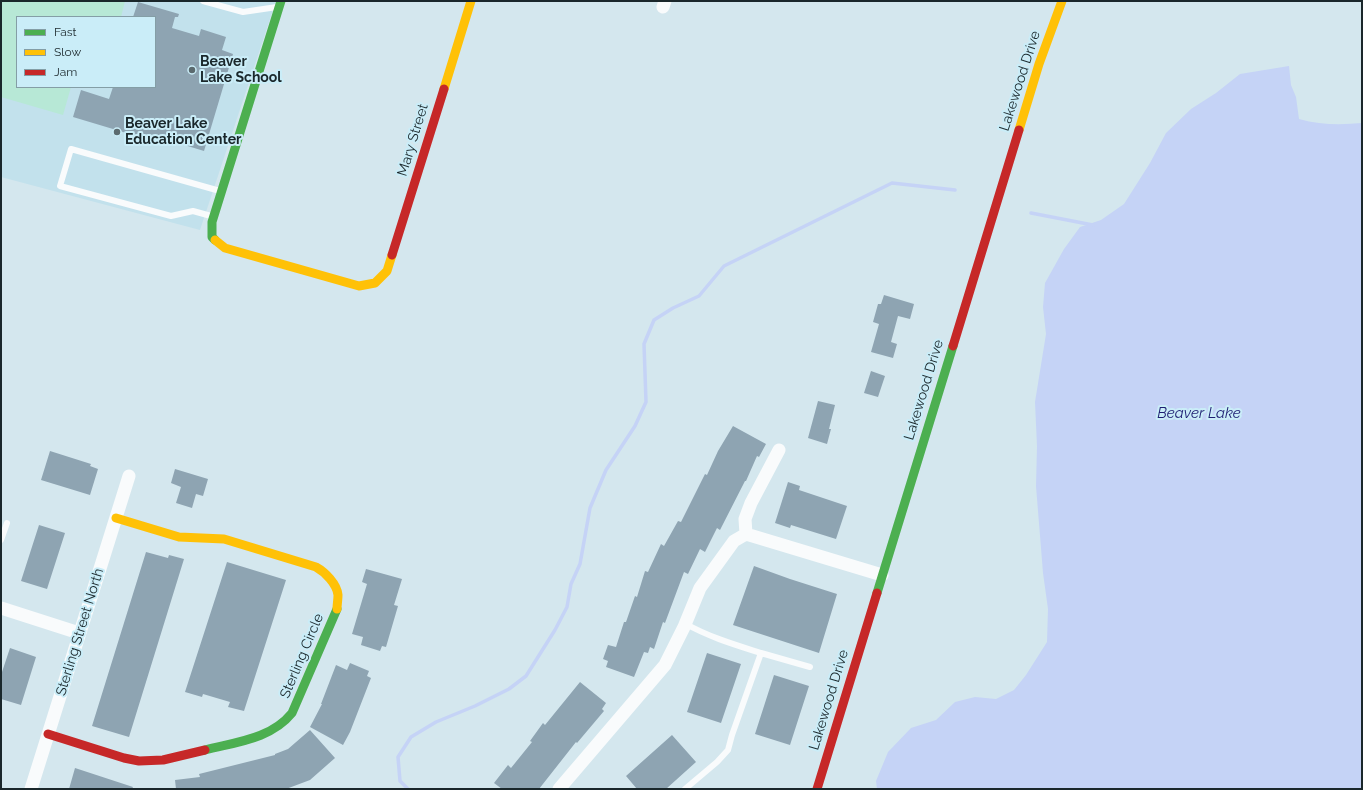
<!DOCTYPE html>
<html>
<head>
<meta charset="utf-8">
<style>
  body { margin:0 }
  #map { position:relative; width:1363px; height:790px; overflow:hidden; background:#d4e7ee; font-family:Raleway,sans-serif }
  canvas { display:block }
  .frame { position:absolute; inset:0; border:2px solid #1a272b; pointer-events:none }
  .legend { position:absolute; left:16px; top:16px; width:140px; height:72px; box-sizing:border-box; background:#caedf8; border:1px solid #849ea6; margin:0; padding:5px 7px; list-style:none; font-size:12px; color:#1a272b }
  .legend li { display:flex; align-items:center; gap:8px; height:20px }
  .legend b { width:20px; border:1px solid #849ea6 }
</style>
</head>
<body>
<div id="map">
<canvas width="1363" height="790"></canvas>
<div class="frame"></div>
<ul class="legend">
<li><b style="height:5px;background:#4caf50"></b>Fast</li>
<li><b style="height:5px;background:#ffc107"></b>Slow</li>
<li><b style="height:5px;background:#c62828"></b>Jam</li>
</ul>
</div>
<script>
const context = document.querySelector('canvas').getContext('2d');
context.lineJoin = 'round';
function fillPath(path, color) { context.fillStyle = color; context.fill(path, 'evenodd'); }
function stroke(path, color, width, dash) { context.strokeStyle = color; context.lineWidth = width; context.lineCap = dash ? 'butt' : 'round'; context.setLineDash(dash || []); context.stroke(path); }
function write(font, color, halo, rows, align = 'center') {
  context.font = font + ' Raleway,sans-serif'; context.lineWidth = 4; context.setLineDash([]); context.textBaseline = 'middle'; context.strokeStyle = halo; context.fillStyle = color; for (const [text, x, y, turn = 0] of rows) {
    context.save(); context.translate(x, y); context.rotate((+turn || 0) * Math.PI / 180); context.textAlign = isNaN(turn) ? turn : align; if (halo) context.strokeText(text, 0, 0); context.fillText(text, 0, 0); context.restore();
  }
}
fillPath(new Path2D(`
  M83,1h193l-76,229 -199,-53v-99l16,9h138v-70h-136z`), '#c2e1ec');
fillPath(new Path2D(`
  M1,1h124l-4,16h-104v70h54l-8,28 -62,-18z`), '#b7e8d6');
fillPath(new Path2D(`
  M1289,66l2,19 5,12 3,22c21,6 42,6 63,4v666h-485l-1,-8 12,-29 23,-24 25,-8 19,-18 20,-5 21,2 18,-9 12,-15 21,-33 1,-33 -5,-36 -7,-87 1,-40 -2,-44 11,-68 -3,-27 2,-24 19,-34 16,-22 21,-7 23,-16 26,-41 16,-30 25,-24 25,-16 24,-19z`), '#c5d3f6');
stroke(new Path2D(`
  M1031,213l62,12
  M408,789l-8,-8 -2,-24 13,-20 25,-15 39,-16 34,-17 17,-13 29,-46 12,-23 4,-23 9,-20 10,-56 16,-38 29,-44 11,-24 -2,-58 10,-24 19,-12 26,-12 25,-30 168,-83 63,7`), '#c5d3f6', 3.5);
fillPath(new Path2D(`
  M138,2l41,12 -1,3h-3l-3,11 27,8 2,-7 25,8 -4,13 11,4 -29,97 -49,-15 -2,5 -80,-24 8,-27 28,9 4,-12h42v-70h-22z
  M884,295l30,9 -4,15 -12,-3 -7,26 6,2 -4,14 -22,-6 8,-28 -6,-2 5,-18h3z
  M871,371l14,5 -7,21 -14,-4z
  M818,401l17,4 -6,24h2l-4,15 -19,-6z
  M733,426l33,18 -7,13 -2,-1 -11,25h-1l-25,49 -3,-2 -12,24 -5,-3 -12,25 -4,-2 -19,51 -2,-1 -9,27 -4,-2 -2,6 -4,-1 -10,25 -28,-10 2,-6 -5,-2 5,-14 8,2 8,-25h2l9,-26 2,1 8,-26 3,1 13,-28 3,2 14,-25 3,1 24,-48 2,1 11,-24z
  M50,451l41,13 -1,2 8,3 -8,26 -49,-15z
  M175,469l33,10 -5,17 -7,-2 -4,14 -16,-5 5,-16 -10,-4z
  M788,482l12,4 -1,4 48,16 -11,33 -45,-14 -1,3 -15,-5z
  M39,525l26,8 -18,56 -26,-8z
  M146,552l22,6 1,-3 15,4 -55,178 -37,-11z
  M227,562l59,18 -42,131 -16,-4 2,-5 -27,-8 -1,3 -17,-5z
  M754,566l36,13 47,15 -18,59 -86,-28z
  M366,569l36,10 -8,26 4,1 -12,41 -4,-1 -2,5 -19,-6 2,-8 -11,-3 15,-50 -5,-2z
  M10,648l26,9 -15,48 -20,-6v-24z
  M707,653l34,11 -20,59 -34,-11z
  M350,663l19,8 -2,5 4,2 -21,54 -7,13 -33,-18 12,-23h-1l15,-39 11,5z
  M774,675l35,11 -19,59 -35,-11z
  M580,682l26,21 -4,6 2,2 -27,32 -1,-1 -37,47h-37l-8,-6 14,-18 3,3 21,-26 -2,-1 13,-18 2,2z
  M310,730l25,28 -25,22 -24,9h-110l-1,-9 25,-3 -1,-3 76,-19v-1l13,-5z
  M672,735l24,27 -30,27h-29l-11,-13z
  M75,768l58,19 -1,2h-63z`), '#8ea4b2');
stroke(new Path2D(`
  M203,1l40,11 34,-5
  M211,216l-18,-5 -22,5 -111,-30 11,-37 149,42
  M1,540l6,-17
  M761,653l49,14
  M685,789l32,-27 11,-12 4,-15 29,-82c-25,-8 -52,-16 -75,-29`), '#f9fbfc', 6);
stroke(new Path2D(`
  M663,7l2,-6
  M746,534l-1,-15 6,-16 28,-53
  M1,608l78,25
  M31,789l98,-313
  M559,789l106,-124 19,-38 16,-39 34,-47 12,-7 136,41`), '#f9fbfc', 13);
stroke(new Path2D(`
  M215,240l-3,-3v-15l69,-221
  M877,593l76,-247
  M205,750c31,-8 66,-11 87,-37l45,-104`), '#4caf50', 9);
stroke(new Path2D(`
  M444,89l27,-88
  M1019,130l20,-66 23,-63
  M215,240l10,8 134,38 16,-3 12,-12 5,-16
  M116,518l63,19 45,2 92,28c9,5 21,17 22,28 0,5 -1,10 -1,14`), '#ffc107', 9);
stroke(new Path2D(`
  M392,255l52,-166
  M953,346l66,-216
  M48,734l76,24 15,3 24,-1 42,-10
  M817,789l60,-196`), '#c62828', 9);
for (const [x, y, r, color] of [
  [192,70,4,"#5b6a6f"],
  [117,132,4,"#5b6a6f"]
]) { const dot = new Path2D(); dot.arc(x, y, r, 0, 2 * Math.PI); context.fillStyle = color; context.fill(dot); stroke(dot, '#caedf8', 1.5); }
write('bold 14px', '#1a272b', '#caedf8', [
  ["Beaver",200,62],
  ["Lake School",200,78],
  ["Beaver Lake",125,124],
  ["Education Center",125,140]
], 'left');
write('14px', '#1a272b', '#caedf8', [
  ["Lakewood Drive",1020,81,-72],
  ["Mary Street",413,140,-73],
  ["Lakewood Drive",924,390,-73],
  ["Sterling Street North",80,632,-73],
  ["Sterling Circle",302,656,-67],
  ["Lakewood Drive",829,700,-73]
]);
write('italic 15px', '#1e1e72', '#caedf8', [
  ["Beaver Lake",1199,413]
]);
</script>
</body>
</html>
